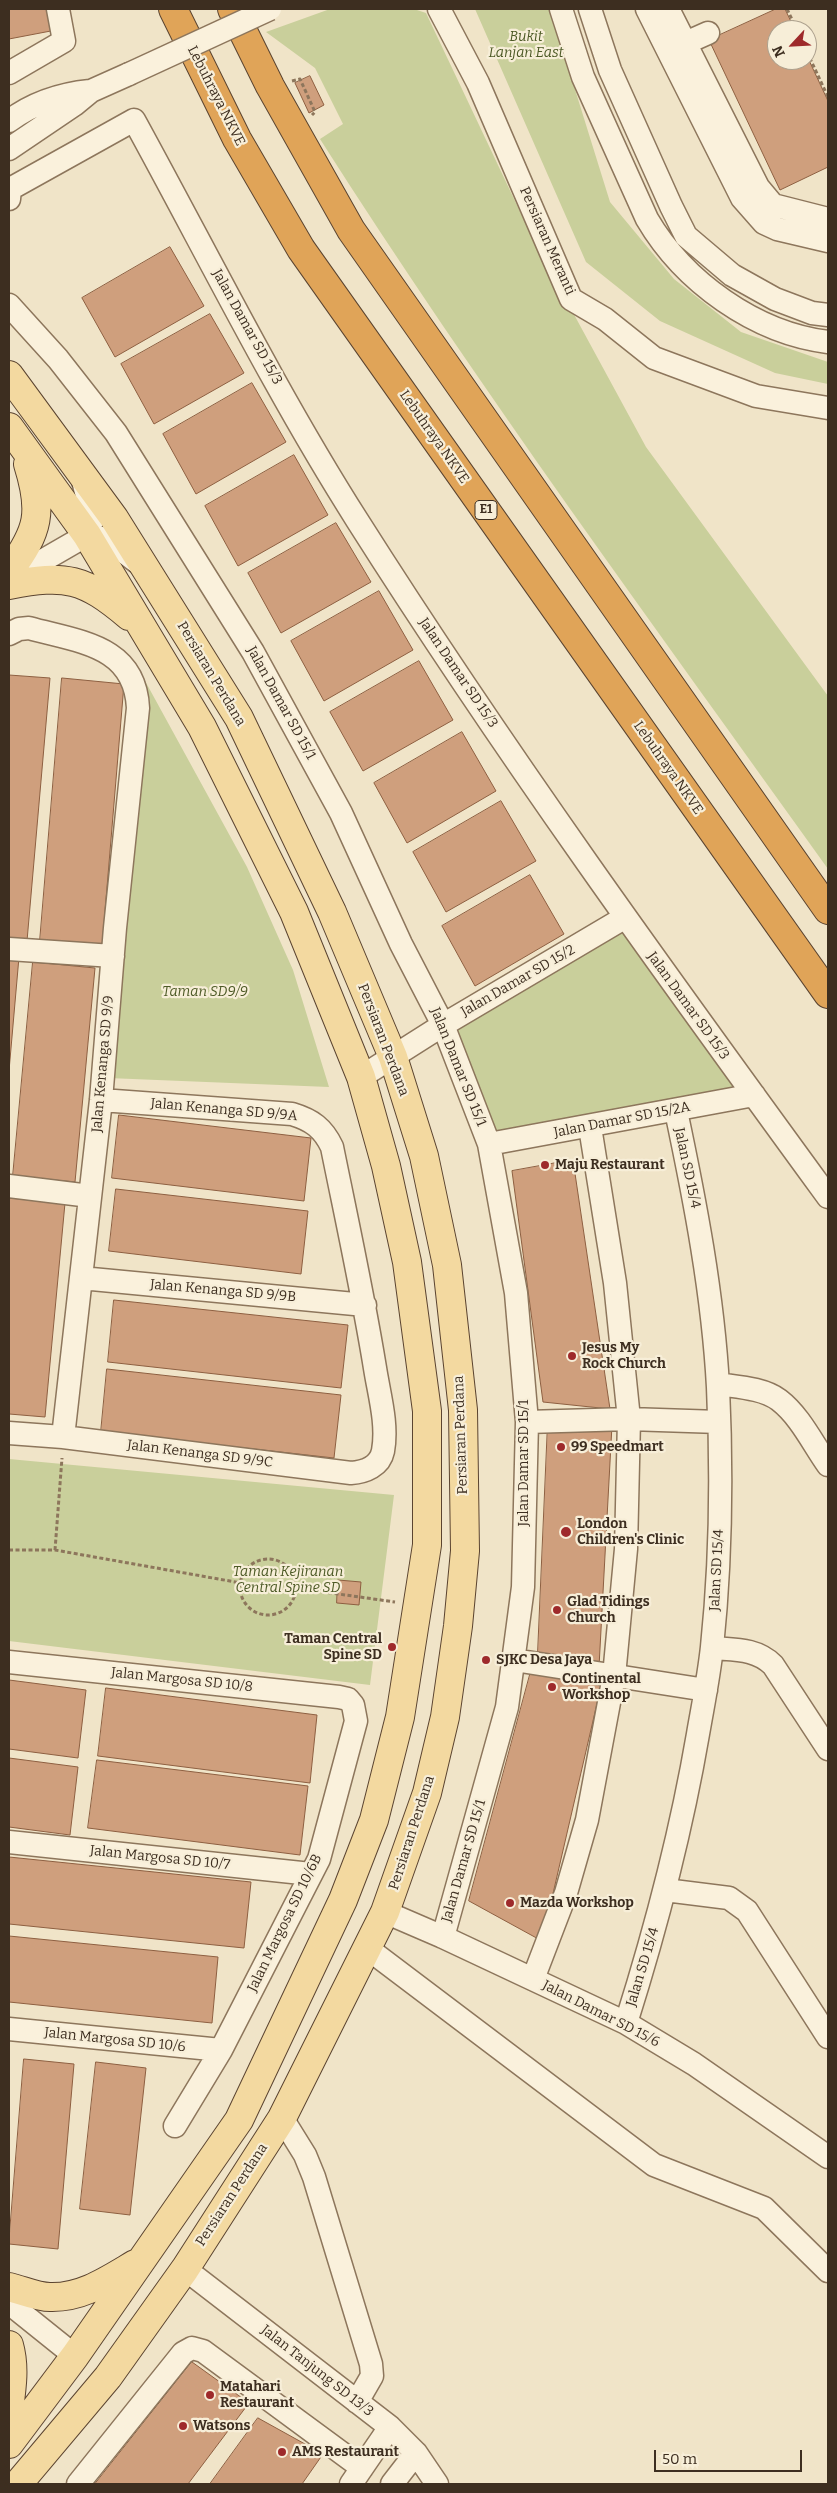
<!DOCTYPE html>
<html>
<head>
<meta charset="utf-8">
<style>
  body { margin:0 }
  #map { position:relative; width:837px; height:2493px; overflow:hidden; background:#f0e4c8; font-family:Bitter,serif }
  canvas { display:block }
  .frame { position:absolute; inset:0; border:10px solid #3d2e20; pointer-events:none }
  .north { position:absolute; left:767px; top:20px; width:50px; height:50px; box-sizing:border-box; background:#f7eed8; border:1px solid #ada18e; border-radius:50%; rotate:245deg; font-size:14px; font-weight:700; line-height:20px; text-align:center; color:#3d2e20 }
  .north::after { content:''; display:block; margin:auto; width:18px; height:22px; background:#9e2a2b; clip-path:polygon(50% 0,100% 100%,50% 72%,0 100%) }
  .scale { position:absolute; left:654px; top:2450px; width:148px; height:22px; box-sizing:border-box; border:2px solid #3d2e20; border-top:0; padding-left:6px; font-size:15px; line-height:18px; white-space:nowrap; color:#3d2e20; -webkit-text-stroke:4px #f7eed8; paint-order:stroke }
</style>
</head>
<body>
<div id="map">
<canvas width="837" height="2493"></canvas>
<div class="frame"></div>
<div class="north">N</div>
<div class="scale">50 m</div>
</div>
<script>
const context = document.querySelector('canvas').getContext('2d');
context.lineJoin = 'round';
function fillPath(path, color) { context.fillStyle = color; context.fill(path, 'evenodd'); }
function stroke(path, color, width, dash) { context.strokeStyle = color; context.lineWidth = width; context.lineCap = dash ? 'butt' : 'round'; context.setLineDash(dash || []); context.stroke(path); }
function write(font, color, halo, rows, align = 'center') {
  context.font = font + ' Bitter,serif'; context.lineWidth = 4.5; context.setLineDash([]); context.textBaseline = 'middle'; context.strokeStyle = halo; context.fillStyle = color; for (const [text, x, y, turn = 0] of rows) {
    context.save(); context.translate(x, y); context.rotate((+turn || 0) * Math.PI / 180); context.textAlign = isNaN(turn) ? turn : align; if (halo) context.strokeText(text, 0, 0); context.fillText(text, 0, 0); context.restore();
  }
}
fillPath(new Path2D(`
  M330,9h84l12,4 107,226 113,208 182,249v173c-172,-241 -349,-480 -508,-730l23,-15 -28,-56 -49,-36z
  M475,9h75l60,193 64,77 67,53 87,30v22l-53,-11 -115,-52 -74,-59z
  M144,679l103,188 46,103 36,117 -221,-9z
  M619,926l124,164 -248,47 -45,-108z
  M9,1459l385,36 -24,190 -361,-44z`), '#c9cf9b');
const building = new Path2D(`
  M9,9h43l4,21 -47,9z
  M776,9h9l10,21h-18v30h30v-4l21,45v66l-48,23 -71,-150z
  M310,76l14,29 -15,8 -14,-30z
  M170,247l34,59 -89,51 -33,-59z
  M210,314l34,59 -90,51 -33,-60z
  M252,383l34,59 -90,52 -33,-60z
  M294,455l34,60 -90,51 -33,-60z
  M336,523l35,59 -90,51 -33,-60z
  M379,591l34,59 -89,51 -33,-60z
  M419,661l34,59 -90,51 -33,-59z
  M9,675l41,3 -23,263 -18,-1z
  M62,678l62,6 -22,263 -62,-6z
  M462,732l34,59 -89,52 -33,-60z
  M501,801l35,60 -90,51 -33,-60z
  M530,875l34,59 -89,52 -33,-60z
  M9,955l10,2 -10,114z
  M33,962l62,6 -20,214 -62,-6z
  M119,1115l192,23 -7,63 -192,-23z
  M573,1160l37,249 -67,-7 -31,-231z
  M116,1189l192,22 -7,63 -192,-23z
  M9,1198l56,5 -20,214 -36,-3z
  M114,1300l234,25 -7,63 -233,-26z
  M107,1369l234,26 -7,63 -233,-26z
  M548,1422l64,3 -13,242 -61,-15z
  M338,1580l23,2 -2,23 -22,-2z
  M531,1671l71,11 -60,259 -73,-40z
  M9,1680l77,10 -8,68 -69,-9z
  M106,1688l211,27 -7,68 -212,-27z
  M9,1758l69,9 -8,68 -61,-8z
  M97,1760l211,26 -8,69 -212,-27z
  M9,1857l242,25 -7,66 -235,-24z
  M9,1936l209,21 -6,66 -203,-21z
  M24,2059l50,5 -16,185 -49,-5z
  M96,2062l50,6 -16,147 -50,-6z
  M192,2362l57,41 -61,81h-93z
  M258,2418l65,36 -21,30h-92z`);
fillPath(building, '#cf9f7d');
stroke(building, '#8d5f41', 1);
const minor = new Path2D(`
  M439,9l39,74 93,216 34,20 49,39 102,38 72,12
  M561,9l22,68 64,142c37,63 108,114 181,123
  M590,9l20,61 61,136 15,30 46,39 43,24 37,14 16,2
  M647,9l95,189 22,25 13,6 51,12
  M668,9l90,178 15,18 55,14
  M672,49l36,-16
  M9,73l55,-32 -6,-32
  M9,121c24,-18 51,-27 81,-30
  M9,149l65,-44 17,-14 38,-17
  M9,199l1,-10 124,-69c73,133 141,271 223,400 147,232 309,455 471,677
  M9,305l49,54 58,74 137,219 88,161 60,131 42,81 46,119 27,149 11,129 -4,165 -16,120 -64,230
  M87,535l20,4 30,23
  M9,580l78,-45 6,-17 -10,-37
  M9,634l10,-5 10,-1c50,14 106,17 109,80l-23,220 -14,172 -38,337
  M9,949l104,7
  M361,1077l82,-52 181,-107
  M489,1144l265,-49
  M9,1186l81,10
  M81,1278l284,27
  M718,1384c19,3 45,4 61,16 21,16 34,44 49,65
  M527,1422l102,-3 90,3
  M9,1433l54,4 288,36c14,-1 29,-7 32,-22 5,-27 -4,-57 -8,-83 -12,-74 -28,-147 -43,-221 -9,-19 -20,-27 -40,-33l-191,-14
  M712,1648c22,2 44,0 61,17l55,84
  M514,1660l192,30
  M9,1662l330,35 9,2 5,6 3,16 -37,138 -98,191 -46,76
  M9,1842l302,32
  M665,1890l64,8 18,13 81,126
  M385,1912l58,25 183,86 68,41 134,93
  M367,1948l287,217 110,43 64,63
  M533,1979l33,-86 21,-73 27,-144 12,-127 3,-130 -14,-136 -25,-156
  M626,2023c30,-95 55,-190 72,-289 5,-29 11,-58 14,-87 9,-86 10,-174 6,-260 -5,-93 -23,-186 -42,-276
  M9,2029l212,21
  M282,2118l23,37 9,22 57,187 1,12 -15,26
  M185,2269l205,158 26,26 21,31
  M9,2303l66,53
  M78,2484l105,-131 9,-5 11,3 159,117
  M351,2484l39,-57
  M392,2484l24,-31`);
const major = new Path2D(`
  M9,375l105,143 125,200 93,194 61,145 31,99 23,109 16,145 2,141 -7,75 -13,91 -18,76 -42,119 -103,206 -97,151 -77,108 -90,107
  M9,427l78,108 115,192 92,185 67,165 25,89 21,96 20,149v134l-27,172 -26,103 -31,80 -104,220 -164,236 -66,88
  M9,571c30,-40 34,-59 19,-107
  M9,585c57,-11 75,-7 120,31
  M9,2287c13,3 28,10 41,10 32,1 58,-17 85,-33
  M9,2345c6,21 3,42 0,64`);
const highway = new Path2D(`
  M173,9l64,130 64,110 527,745
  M232,9l38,77 81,144 477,680`);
stroke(minor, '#8d765c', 25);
stroke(major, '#5b4430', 30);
stroke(highway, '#5b4430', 30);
stroke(new Path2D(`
  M787,9l10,21
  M807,52l21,45
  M292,81l8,-2 15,33 -3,3
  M9,1550h46l186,33
  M55,1550l7,-92
  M240 1587a28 28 0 1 1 56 0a28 28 0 1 1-56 0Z
  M296,1588l99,14`), '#8d765c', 3, [4, 2.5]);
stroke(minor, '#faf1dc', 22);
stroke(major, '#f3d9a0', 28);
stroke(highway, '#e0a458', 28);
const minorBridge = new Path2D(`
  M129,74l141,-65`);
stroke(minorBridge, '#8d765c', 25, []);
stroke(minorBridge, '#faf1dc', 22);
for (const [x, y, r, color] of [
  [545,1165,5,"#9e2a2b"],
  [572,1356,5,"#9e2a2b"],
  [561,1447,5,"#9e2a2b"],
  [566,1532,6,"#9e2a2b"],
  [557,1610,5,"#9e2a2b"],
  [392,1647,5,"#9e2a2b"],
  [486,1660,5,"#9e2a2b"],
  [552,1687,5,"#9e2a2b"],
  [510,1903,5,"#9e2a2b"],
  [210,2395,5,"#9e2a2b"],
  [183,2426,5,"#9e2a2b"],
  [282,2452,5,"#9e2a2b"]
]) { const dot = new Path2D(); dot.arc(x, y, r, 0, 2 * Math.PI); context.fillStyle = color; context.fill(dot); stroke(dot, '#f7eed8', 2); }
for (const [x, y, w] of [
  [486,510,22]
]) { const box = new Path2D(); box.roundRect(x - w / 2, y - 9.5, w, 19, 4); context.fillStyle = '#f7eed8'; context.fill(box); stroke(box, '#3d2e20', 1); }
write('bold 12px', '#3d2e20', null, [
  ["E1",486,510]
]);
write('italic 14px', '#4d5a26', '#f7eed8', [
  ["Bukit",526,37],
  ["Lanjan East",526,53],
  ["Taman SD9/9",205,992],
  ["Taman Kejiranan",288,1572],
  ["Central Spine SD",288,1588]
]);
write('14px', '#3d2e20', '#f7eed8', [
  ["Lebuhraya NKVE",216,96,63],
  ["Persiaran Meranti",547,241,66],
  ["Jalan Damar SD 15/3",247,327,61],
  ["Lebuhraya NKVE",434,437,55],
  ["Jalan Damar SD 15/3",458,673,56],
  ["Persiaran Perdana",211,674,59],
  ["Jalan Damar SD 15/1",281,703,61],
  ["Lebuhraya NKVE",668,768,55],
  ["Jalan Damar SD 15/2",518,981,-30],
  ["Jalan Damar SD 15/3",688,1006,54],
  ["Persiaran Perdana",383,1040,69],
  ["Jalan Kenanga SD 9/9",103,1064,-85],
  ["Jalan Damar SD 15/1",458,1067,68],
  ["Jalan Kenanga SD 9/9A",224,1110,5],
  ["Jalan Damar SD 15/2A",622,1120,-11],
  ["Jalan SD 15/4",687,1168,78],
  ["Jalan Kenanga SD 9/9B",223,1291,5],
  ["Persiaran Perdana",461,1435,-92],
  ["Jalan Kenanga SD 9/9C",200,1454,7],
  ["Jalan Damar SD 15/1",524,1463,-90],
  ["Jalan SD 15/4",717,1570,-87],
  ["Jalan Margosa SD 10/8",182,1680,6],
  ["Persiaran Perdana",412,1833,-72],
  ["Jalan Margosa SD 10/7",160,1858,6],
  ["Jalan Damar SD 15/1",464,1861,-74],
  ["Jalan Margosa SD 10/6B",285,1923,-64],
  ["Jalan SD 15/4",643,1967,-73],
  ["Jalan Damar SD 15/6",601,2014,27],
  ["Jalan Margosa SD 10/6",115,2040,6],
  ["Persiaran Perdana",232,2195,-57],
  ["Jalan Tanjung SD 13/3",317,2371,38]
]);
write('bold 14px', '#3d2e20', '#f7eed8', [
  ["Maju Restaurant",555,1165],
  ["Jesus My",582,1348],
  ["Rock Church",582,1364],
  ["99 Speedmart",571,1447],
  ["London",577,1524],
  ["Children's Clinic",577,1540],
  ["Glad Tidings",567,1602],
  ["Church",567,1618],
  ["Taman Central",382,1639,"right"],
  ["Spine SD",382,1655,"right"],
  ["SJKC Desa Jaya",496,1660],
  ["Continental",562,1679],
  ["Workshop",562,1695],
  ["Mazda Workshop",520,1903],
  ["Matahari",220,2387],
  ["Restaurant",220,2403],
  ["Watsons",193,2426],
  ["AMS Restaurant",292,2452]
], 'left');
</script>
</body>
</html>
